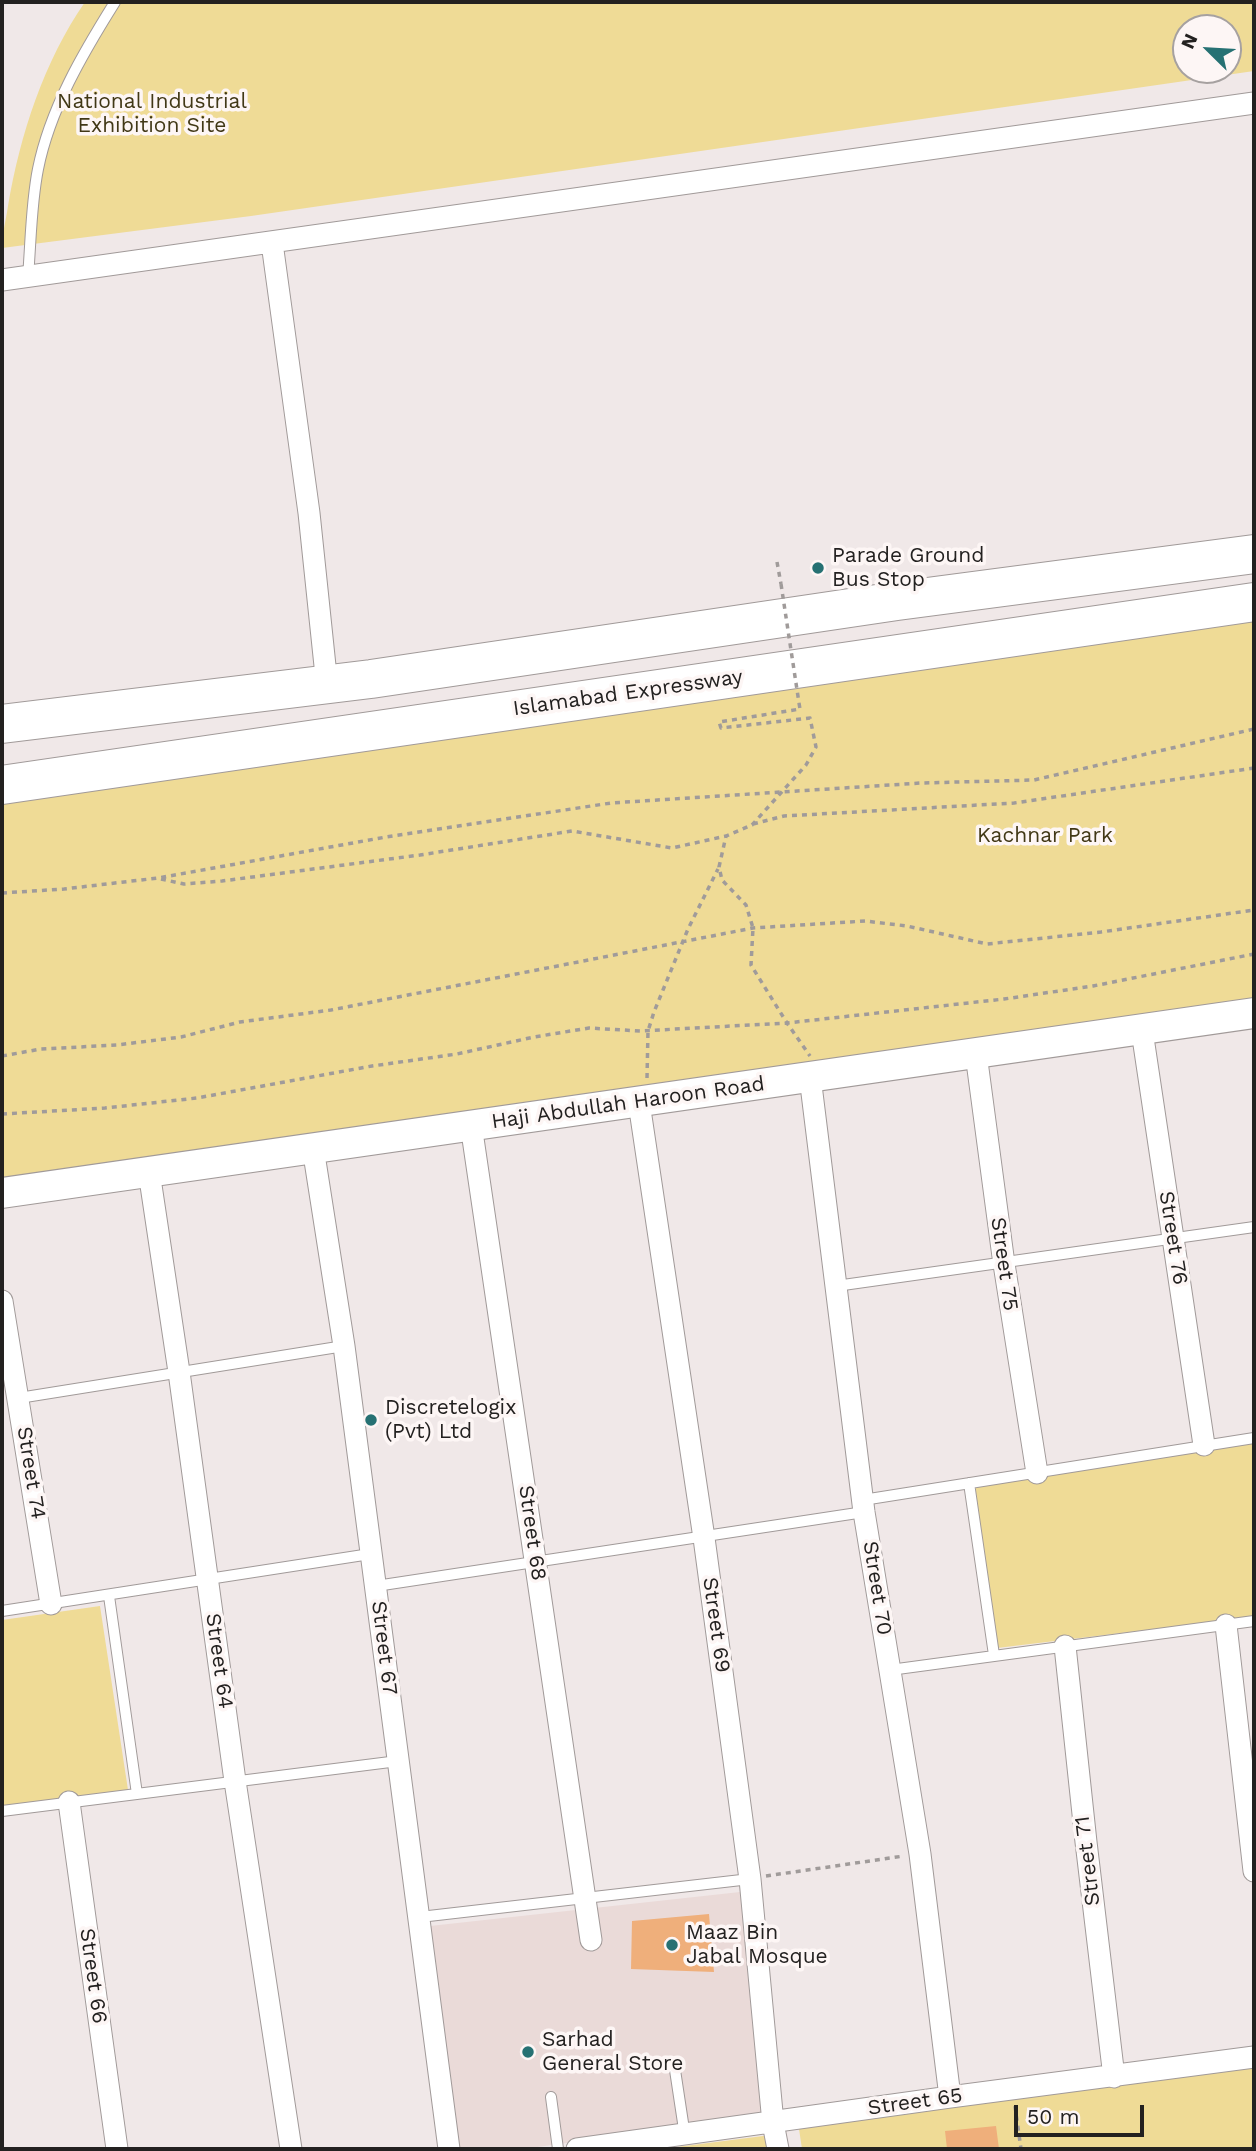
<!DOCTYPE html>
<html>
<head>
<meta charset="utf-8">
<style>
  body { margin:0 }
  #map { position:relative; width:1256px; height:2151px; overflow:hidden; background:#f0e8e8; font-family:"Work Sans",sans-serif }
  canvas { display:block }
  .frame { position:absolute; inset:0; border:4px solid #232120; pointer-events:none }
  .north { position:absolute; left:1172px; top:14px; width:70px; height:70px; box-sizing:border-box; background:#fdf6f5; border:2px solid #a6a1a0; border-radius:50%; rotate:294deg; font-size:19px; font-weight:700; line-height:28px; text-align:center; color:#232120 }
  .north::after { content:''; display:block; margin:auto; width:24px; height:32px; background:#267173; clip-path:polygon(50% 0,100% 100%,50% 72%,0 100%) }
  .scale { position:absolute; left:1014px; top:2105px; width:130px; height:32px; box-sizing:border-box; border:4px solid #232120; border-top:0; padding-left:9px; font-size:21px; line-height:24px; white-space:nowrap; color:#232120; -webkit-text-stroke:5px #fdf6f5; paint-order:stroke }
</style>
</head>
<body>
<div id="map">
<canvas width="1256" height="2151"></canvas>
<div class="frame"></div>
<div class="north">N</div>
<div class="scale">50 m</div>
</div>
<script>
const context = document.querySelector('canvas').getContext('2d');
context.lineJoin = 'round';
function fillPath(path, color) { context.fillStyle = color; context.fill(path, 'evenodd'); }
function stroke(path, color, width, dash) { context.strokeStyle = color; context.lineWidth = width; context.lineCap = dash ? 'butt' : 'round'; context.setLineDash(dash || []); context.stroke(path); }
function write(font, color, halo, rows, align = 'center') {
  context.font = font + ' "Work Sans",sans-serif'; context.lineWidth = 7; context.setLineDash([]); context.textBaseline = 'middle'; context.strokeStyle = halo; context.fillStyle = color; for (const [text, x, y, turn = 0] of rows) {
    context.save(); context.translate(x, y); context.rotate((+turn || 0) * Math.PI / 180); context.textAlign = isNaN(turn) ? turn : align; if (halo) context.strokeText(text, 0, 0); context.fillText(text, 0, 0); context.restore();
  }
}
fillPath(new Path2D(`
  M740,1892l37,222 -254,35h-64l-29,-223z`), '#eadad8');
fillPath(new Path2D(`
  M85,2h1169v69l-1003,145 -249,32c0,-14 4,-28 6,-42 12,-71 36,-145 77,-204zM1186,28h42v42h-42z
  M1254,604v403l-1252,176v-392z
  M1254,1443v174l-257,31 -22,-162z
  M100,1606l28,184 -126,16v-186z
  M1254,2057v92h-452l-3,-20z
  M779,2134l2,15h-120z`), '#efdb96');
fillPath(new Path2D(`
  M709,1914l5,58 -83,-3 1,-48z
  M996,2126l3,23h-52l-2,-18z`), '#efaf7b');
const lane = new Path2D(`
  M28,277c3,-37 3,-73 10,-108 12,-60 45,-116 77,-167
  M836,1286l418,-59
  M19,1398l325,-52
  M969,1483l25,172
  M863,1500l391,-62
  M376,1586l488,-74
  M109,1596l28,198
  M2,1611l368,-57
  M890,1670l364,-49
  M2,1811l396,-50
  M420,1917l330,-38
  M675,2070l10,66
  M551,2097l7,52`);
const street = new Path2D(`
  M272,243l37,270 18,172
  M2,280l1252,-177
  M1142,1031l62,414
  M976,1054l28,210 33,209
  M810,1077l54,435 56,342 30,243
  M639,1103l65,435 46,341 23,244 5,26
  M471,1125l120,815
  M313,1148l31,198 105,803
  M149,1172l30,200 56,409 56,368
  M2,1301l49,303
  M1226,1625l28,246
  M1065,1646l21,196 28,235
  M69,1802l48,347
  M577,2149l373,-52 304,-40`);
const secondary = new Path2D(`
  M2,1193l1252,-180`);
const highway = new Path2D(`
  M2,724l369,-45 526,-78 357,-47
  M2,785l1252,-183`);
stroke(lane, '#a19a99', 12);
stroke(street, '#a19a99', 23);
stroke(secondary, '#a19a99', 32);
stroke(highway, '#a19a99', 40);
stroke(new Path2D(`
  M777,562l4,22
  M799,703l1,6 -81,13 2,6 89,-10 6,29 -10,18 -54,60 -26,11 -7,31 3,13 24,25 7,23 -2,37 36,58 23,33
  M753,824l31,-8 230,-13 240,-35
  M161,879l23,5 38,-3 198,-26 152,-24 100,17 54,-12
  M2,893l62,-4 94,-11 228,-41 225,-34 310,-20 113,-3 220,-51
  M2,1056l39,-7 76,-4 64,-8 59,-15 91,-12 422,-82 112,-7 42,5 80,18 114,-12 153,-22
  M647,1078l1,-47 6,-19 34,-83 30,-60
  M2,1114l103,-6 92,-10 175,-32 85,-12 77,-17 55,-9 51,3 147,-8 217,-24 89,-13 161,-32
  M766,1876l138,-20
  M1015,2106l6,43`), '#a09b9a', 3.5, [5, 5]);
stroke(lane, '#fff', 10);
stroke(street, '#fff', 21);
stroke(secondary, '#fff', 30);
stroke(highway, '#fff', 38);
stroke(new Path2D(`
  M781,584l18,119`), '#a09b9a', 3.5, [5, 5]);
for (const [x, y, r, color] of [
  [818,568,7,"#267173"],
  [371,1420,7,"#267173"],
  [672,1945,7,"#267173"],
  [528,2052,7,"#267173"]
]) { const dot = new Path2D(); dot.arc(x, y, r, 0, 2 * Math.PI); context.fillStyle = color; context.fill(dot); stroke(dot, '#fdf6f5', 2.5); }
write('21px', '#413816', '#fdf6f5', [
  ["National Industrial",152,102],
  ["Exhibition Site",152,126],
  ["Kachnar Park",1045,836]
]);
write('21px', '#232120', '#fdf6f5', [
  ["Parade Ground",832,556],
  ["Bus Stop",832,580],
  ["Discretelogix",385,1408],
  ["(Pvt) Ltd",385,1432],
  ["Maaz Bin",686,1933],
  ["Jabal Mosque",686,1957],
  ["Sarhad",542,2040],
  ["General Store",542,2064]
], 'left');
write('21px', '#232120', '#fdf6f5', [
  ["Islamabad Expressway",628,693,-8],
  ["Haji Abdullah Haroon Road",628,1103,-8],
  ["Street 76",1173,1238,81],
  ["Street 75",1004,1264,82],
  ["Street 74",31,1473,81],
  ["Street 68",532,1533,82],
  ["Street 70",877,1588,81],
  ["Street 69",716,1625,82],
  ["Street 67",384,1648,83],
  ["Street 64",219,1661,82],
  ["Street 71",1088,1861,-97],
  ["Street 66",93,1976,82],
  ["Street 65",915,2102,-8]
]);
</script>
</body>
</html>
